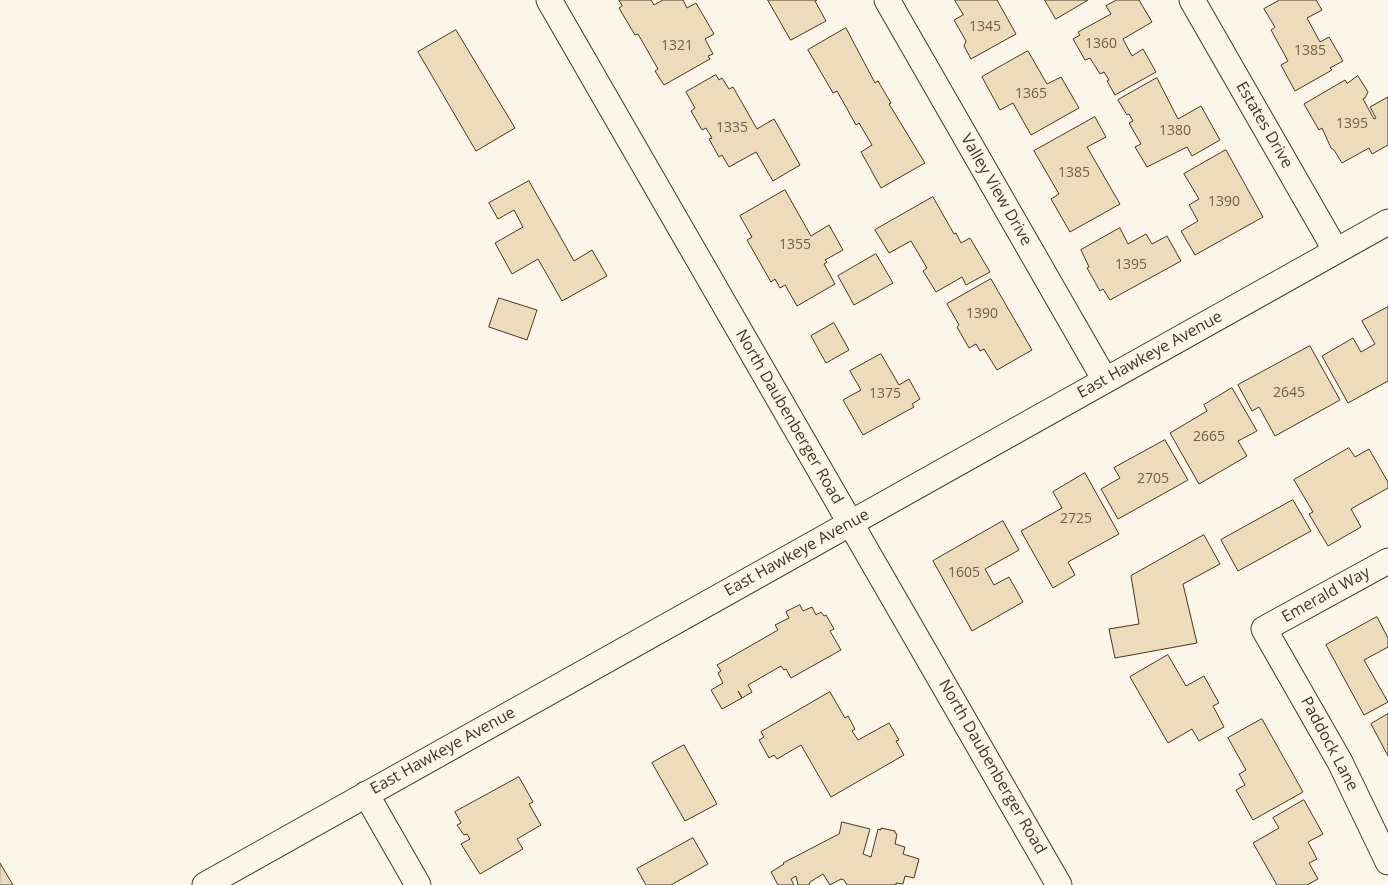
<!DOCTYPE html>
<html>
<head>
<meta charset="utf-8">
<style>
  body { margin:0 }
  canvas { display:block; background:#fbf6e9 }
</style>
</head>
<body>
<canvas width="1388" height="885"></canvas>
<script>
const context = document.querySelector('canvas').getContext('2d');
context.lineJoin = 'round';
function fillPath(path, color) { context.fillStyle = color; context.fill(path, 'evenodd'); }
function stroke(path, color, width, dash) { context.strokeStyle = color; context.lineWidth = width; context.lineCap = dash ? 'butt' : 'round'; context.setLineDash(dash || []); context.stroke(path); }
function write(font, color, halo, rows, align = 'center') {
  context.font = font + ' "Open Sans",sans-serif'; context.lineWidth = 4; context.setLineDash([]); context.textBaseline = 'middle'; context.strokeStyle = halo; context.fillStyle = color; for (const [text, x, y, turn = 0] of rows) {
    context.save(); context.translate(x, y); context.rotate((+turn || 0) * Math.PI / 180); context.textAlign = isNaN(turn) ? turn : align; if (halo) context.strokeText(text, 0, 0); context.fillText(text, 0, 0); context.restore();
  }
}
const building = new Path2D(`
  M619,0h32l3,5 9,-5h20l4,8 9,-5 18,31 -9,5 8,15 -5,2 2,3 -46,26 -9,-14 3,-2 -20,-35 -3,1 -16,-27 3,-2z
  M768,0h49l-2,1 11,20 -35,19z
  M955,0h42l19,34 -45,25 -7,-13 2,-5 -12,-21 9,-5z
  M1045,0h43l-32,19z
  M1117,0h22l13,22 -29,17 9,17 11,-7 13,23 -41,23 -8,-14 2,-1 -5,-8 -4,2 -10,-16 -5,2 -12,-21 7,-4 -2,-3 33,-18 -5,-8z
  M1280,0h36l6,10 -15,8 13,24 9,-5 14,24 -13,7 2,2 -37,21 -14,-26 7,-4 -17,-31 4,-3 -11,-18z
  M846,28l29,55 3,-2 13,22 -2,1 36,59 -44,25 -20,-36 11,-7 -13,-22 -3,2 -19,-34 -4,2 -25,-43z
  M456,30l59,98 -39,23 -58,-99z
  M1028,51l19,33 14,-7 18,31 -48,27 -18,-32 -13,7 -18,-33z
  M716,75l3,5 3,-2 7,11 4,-2 24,42 17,-10 26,46 -27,16 -17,-29 -27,15 -7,-12 -3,2 -10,-18 3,-1 -6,-10 -4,2 -11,-19 4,-3 -9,-16z
  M1358,76l10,16 -3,6 -2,1 11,20 2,-1 -6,-11 18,-10v48l-16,9 -3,-6 -27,15 -8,-13 -3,-2 -9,-20 -3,2 -15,-26 41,-24 2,3z
  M1157,78l21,41 23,-13 19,34 -28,16 -5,-9 -40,20 -12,-20 6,-3 -12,-21 4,-2 -4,-7 -2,1 -9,-15z
  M1095,117l11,20 -19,10 33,57 -50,28 -19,-33 8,-5 -25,-43z
  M1226,150l37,67 -68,38 -14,-24 17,-10 -9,-16 10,-6 -15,-25z
  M529,181l45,80 18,-11 15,26 -45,25 -24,-42 -26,15 -17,-31 28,-16 -9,-17 -16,9 -9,-16z
  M785,190l26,46 18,-11 14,25 -18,10 2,2 -3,2 11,20 -38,22 -12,-21 -5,3 -5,-9 -4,3 -24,-42 5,-3 -12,-21z
  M933,197l21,37 2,-1 5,10 9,-5 20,34 -24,13 -4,-8 -26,15 -13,-21 4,-3 -16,-27 -22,12 -14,-23z
  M1120,228l8,16 18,-10 6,10 15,-8 14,25 -71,39 -7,-11 -3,2 -13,-23 2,-1 -8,-17z
  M876,254l17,29 -39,22 -16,-29z
  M991,279l41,71 -35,20 -13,-21 -4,2 -4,-7 -7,4 -12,-21 2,-2 -12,-21z
  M499,298l38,12 -10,30 -38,-13z
  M1388,307v74l-40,22 -26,-47 31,-18 8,14 14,-8 -13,-23z
  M834,323l15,27 -23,13 -15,-27z
  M1310,346l30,54 -65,36 -16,-29 -7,4 -14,-26z
  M881,354l18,31 10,-6 11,20 -8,5 2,3 -51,28 -20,-35 18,-10 -11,-19z
  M1232,388l25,43 -19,10 9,15 -48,28 -29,-51 37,-22 -3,-6z
  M1165,440l23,40 -70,39 -17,-30 19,-11 -6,-10z
  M1349,448l6,9 14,-8 19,33v6l-37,21 10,18 -33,19 -19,-32 4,-2 -19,-32z
  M1085,473l34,61 -51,28 7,13 -22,13 -32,-57 41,-23 -9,-16z
  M1293,500l18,31 -73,40 -17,-31z
  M1003,521l16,29 -34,19 9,16 15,-8 14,25 -51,29 -39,-70z
  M1204,535l16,29 -37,20 14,59 -82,15 -6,-29 30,-5 -8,-48z
  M800,605l3,6 9,-4 4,8 5,-3 3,4 2,-1 8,14 -4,2 11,19 -50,28 -5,-9 -2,1 -3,-4 -33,19 4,7 -10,6 -4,-7 4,7 -20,11 -11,-19 12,-7 -5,-10 3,-2 -4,-6 61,-35 -3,-5 14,-7 -3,-6z
  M1377,617l11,21v9l-24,13 24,42 -24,13 -38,-70z
  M1168,655l18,31 18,-10 15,27 -6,3 11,21 -25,14 -7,-12 -24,14 -38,-66z
  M830,692l15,26 3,-2 7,13 -3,2 6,9 31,-17 10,17 -3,1 8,14 -73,42 -30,-52 -24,14 -3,-4 -5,3 -10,-18 5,-3 -3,-5z
  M1388,714v42l-17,-32z
  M1262,719l41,73 -50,28 -17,-30 9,-5 -6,-11 7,-4 -18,-32z
  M684,745l33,59 -32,17 -33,-58z
  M519,777l14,25 -4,2 12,21 -24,14 6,10 -43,25 -19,-30 9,-5 -3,-5 -3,1 -7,-10 4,-2 -6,-11z
  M1304,800l19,34 -15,8 9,17 -8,4 9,16 -11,6h-30l-24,-42 26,-15 -6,-10z
  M842,822l28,7 -7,25 8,3 7,-28 3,1v-2l14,3v2l2,1 -2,10 10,3 -2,7 16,5 -5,19 -9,-2 -2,8 -7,-1v2h-49l-3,-5 -3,-1 -11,6 -7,-11 -13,8 -1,3h-11l-2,-9 -5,3 3,6h-16l-7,-13 13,-8 -1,-1 56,-29z
  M693,838l15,26 -37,21h-25l-9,-16z
  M0,863l13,22h-13z`);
fillPath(building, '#ecdcbc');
stroke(building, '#4a3520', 1);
const minor = new Path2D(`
  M549,0l510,885
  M887,0l218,380
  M1192,0l144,251
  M1388,561l-124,68 76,133 48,100
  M366,794l52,91
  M205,885l1183,-663`);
stroke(minor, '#4a3520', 27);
stroke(minor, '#fbf6e9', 25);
write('14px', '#725f47', null, [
  ["1345",985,27],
  ["1360",1101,44],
  ["1321",677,46],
  ["1385",1310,51],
  ["1365",1031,94],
  ["1395",1352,124],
  ["1335",732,128],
  ["1380",1175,131],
  ["1385",1074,173],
  ["1390",1224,202],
  ["1355",795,245],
  ["1395",1131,265],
  ["1390",982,314],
  ["2645",1289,393],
  ["1375",885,394],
  ["2665",1209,437],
  ["2705",1153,479],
  ["2725",1076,519],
  ["1605",964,573]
]);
write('16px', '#4a3520', '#fbf6e9', [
  ["Estates Drive",1264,125,60],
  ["Valley View Drive",996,190,60],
  ["East Hawkeye Avenue",1150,355,-29],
  ["North Daubenberger Road",789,417,60],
  ["East Hawkeye Avenue",797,553,-29],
  ["Emerald Way",1326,595,-29],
  ["Paddock Lane",1329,744,62],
  ["East Hawkeye Avenue",443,751,-29],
  ["North Daubenberger Road",992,767,60]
]);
</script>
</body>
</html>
